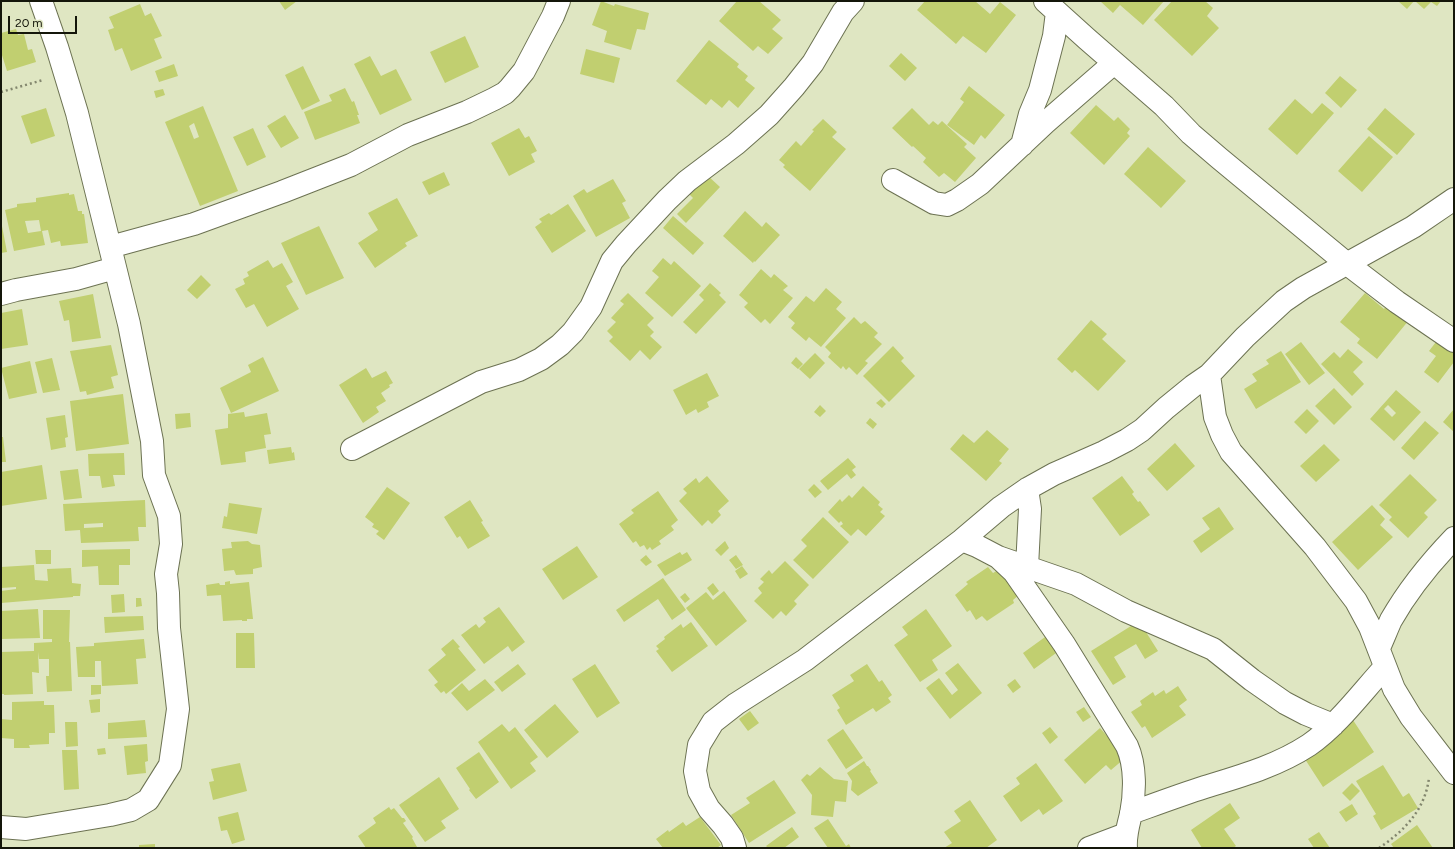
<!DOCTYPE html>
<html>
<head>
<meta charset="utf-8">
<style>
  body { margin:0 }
  #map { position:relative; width:1455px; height:849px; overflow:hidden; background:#dfe6c2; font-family:Figtree,sans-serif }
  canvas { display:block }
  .frame { position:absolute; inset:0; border:2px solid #14160a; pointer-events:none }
  .scale { position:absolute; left:8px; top:16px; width:69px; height:18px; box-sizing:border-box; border:2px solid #14160a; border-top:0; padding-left:5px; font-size:12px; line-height:14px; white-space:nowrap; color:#14160a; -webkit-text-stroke:3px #dfe6c2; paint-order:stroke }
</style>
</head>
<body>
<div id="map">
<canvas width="1455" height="849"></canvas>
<div class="frame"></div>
<div class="scale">20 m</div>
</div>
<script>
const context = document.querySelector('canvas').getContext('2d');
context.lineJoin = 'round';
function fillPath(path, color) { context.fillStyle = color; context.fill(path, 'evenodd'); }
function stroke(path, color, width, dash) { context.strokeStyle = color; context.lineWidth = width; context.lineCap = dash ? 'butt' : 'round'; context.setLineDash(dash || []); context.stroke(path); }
fillPath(new Path2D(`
  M279,1h18l-12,9z
  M601,1l13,5 1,-2 34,9 -4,17 -8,-1 -6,21 -27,-8 3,-11 -15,-6z
  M737,1h22l22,19 -9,9 11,9 -15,16 -10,-8 -5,5 -34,-30z
  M925,1h50l15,13 10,-12 16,13 -30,38 -23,-17 -7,8 -39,-34z
  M1100,1h64l-21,24 -23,-20 -7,8z
  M1172,1h33l8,7 -6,8 12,12 -27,28 -38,-36z
  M1398,1h16l-7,8z
  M1415,1h26l-4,5 -6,-4 -7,7z
  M140,4l5,12 6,-3 11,23 -8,3 8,19 -31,13 -9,-23 -7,3 -7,-21 6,-2 -5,-11z
  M16,29l2,6 6,-1 4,16 4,-1 4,13 -29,9 -6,-19v-19z
  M465,36l14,31 -34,16 -15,-31z
  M709,40l30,24 -2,3 11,9 -3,4 10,8 -17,20 -9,-8 -7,8 -11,-9 -5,6 -30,-24z
  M586,49l34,9 -6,25 -34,-9z
  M901,53l16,15 -12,13 -16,-15z
  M370,56l11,20 15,-7 16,31 -32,15 -26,-51z
  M174,64l4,12 -19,6 -4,-11z
  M303,66l17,35 -18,9 -17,-35z
  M1340,76l17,14 -16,18 -16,-15z
  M969,86l36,29 -20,24 -4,-4 -7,10 -27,-20 17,-23 -4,-3z
  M345,88l7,14 2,-1 5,14h-2l3,8 -45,17 -11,-28 28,-11 -3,-6z
  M163,89l2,6 -9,3 -2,-7z
  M1295,99l17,15 10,-11 12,10 -37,42 -29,-26z
  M1096,105l18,16 4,-4 12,12 -3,4 3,3 -26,29 -34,-32z
  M203,106l35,85 -38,15 -35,-84zM194,123l5,14 -5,2 -5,-13z
  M46,108l9,28 -24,8 -10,-28z
  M912,108l17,17 4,-4 5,4 4,-4 25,23 -3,3 12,11 -21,24 -11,-9 -5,4 -16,-15 3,-4 -13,-12 -1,1 -20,-19z
  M1385,108l30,26 -18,21 -30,-26z
  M285,115l14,23 -18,10 -14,-22z
  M823,119l14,13 -5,5 14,12 -36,42 -27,-24 2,-2 -6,-5 17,-19 5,5 13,-15 -2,-1z
  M253,128l13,29 -19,9 -14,-29z
  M519,128l6,10 4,-2 8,15 -6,3 4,8 -26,14 -18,-33z
  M1369,136l24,21 -31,35 -24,-21z
  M1148,147l38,34 -25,27 -37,-34z
  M444,172l6,13 -21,10 -7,-13z
  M707,175l13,12 -34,36 -9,-9 16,-16 -4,-4z
  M613,179l13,22 -4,2 8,15 -34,19 -23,-41 11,-7 3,4z
  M69,193v2l5,-1 4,17h4v3h2l4,29 -27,3 -1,-5 -9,2 -3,-13 -6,1 3,14 -31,6 -9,-41 12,-3v-3l19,-2v-4zM39,220l2,11 -13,2 -3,-12z
  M397,198l21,38 -13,7 2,3 -32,22 -17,-25 20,-13 -10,-17z
  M568,204l18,27 -34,22 -17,-26 7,-5 -3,-3 10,-6 2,2z
  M745,211l17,16 4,-5 14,13 -25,27 -1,-1 -1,2 -30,-27z
  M673,216l31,27 -11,12 -30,-27z
  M1,221l6,31 -6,1z
  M319,226l25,52 -38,17 -25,-52z
  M663,258l8,7 3,-4 27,25 -29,31 -27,-24 14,-16 -7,-6z
  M268,260l5,8 9,-5 11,19 -7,4 13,23 -32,18 -13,-23 -8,4 -11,-19 10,-5 -2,-5 6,-3 -2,-4z
  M761,269l10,9 3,-4 14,12 -5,4 10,8 -23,26 -5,-5 -4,4 -17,-16 4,-4 -9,-8z
  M201,275l10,10 -14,14 -10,-9z
  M710,283l11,10 -2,2 7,7 -30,32 -13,-12 21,-22 -5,-5z
  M826,288l16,14 -6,7 10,9 -25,29 -12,-10 -3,4 -15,-13 4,-5 -7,-6 18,-21 8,6z
  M628,293l26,25 -7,7 7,7 -4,4 12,11 -12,13 -10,-10 -10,11 -21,-20 4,-4 -6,-6 9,-9 -5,-4 13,-14 -4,-3z
  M1365,293l19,16 4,-5 21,16 -32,39 -20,-16 3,-4 -20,-17z
  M93,294l8,44 -29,4 -3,-22 -5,1 -5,-20z
  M22,309l6,36 -27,4v-36z
  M854,317l7,7 4,-3 13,12 -4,4 8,7 -17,17 3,2 -11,12 -8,-8 -3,3 -3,-4 -2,3 -13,-12 3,-4 -6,-6z
  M1091,320l16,14 -5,5 24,22 -28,30 -23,-21 -3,3 -15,-14z
  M1439,338l15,11v13l-16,21 -14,-11 12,-16 -7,-5z
  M1301,342l24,31 -16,12 -24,-31z
  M111,345l7,30 -7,2 3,11 -27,7 -1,-4 -6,1 -10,-41z
  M893,346l11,12 -3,3 14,15 -26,26 -26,-26z
  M1348,349l15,13 -10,10 11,12 -12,12 -31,-32 13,-12 6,6z
  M1281,351l20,31 -45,27 -12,-20 13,-8 -5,-7 17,-10 -3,-4z
  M815,353l10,10 -15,16 -11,-10z
  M263,357l16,34 -48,22 -11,-25 31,-16 -3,-7z
  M796,357l7,7 -5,5 -7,-6z
  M52,358l8,32 -17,3 -8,-31z
  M30,361l7,32 -28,6 -8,-31z
  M366,368l6,10 14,-7 7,12 -4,2 1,2 -9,6 5,8 -10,6 3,5 -16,11 -24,-38z
  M707,373l12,23 -12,6 2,5 -11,6 -2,-4 -10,6 -13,-25z
  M1334,388l18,19 -18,18 -19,-19z
  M1396,390l25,22 -27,29 -24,-22zM1388,405l8,8 -4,4 -8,-8z
  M123,394l6,50 -53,7 -6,-50z
  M881,399l5,5 -4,4 -6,-5z
  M820,405l6,6 -6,6 -6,-5z
  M1307,409l12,12 -13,13 -12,-12z
  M1454,409v23l-11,-10z
  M244,412l1,5 22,-4 4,21 -7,1 2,13 -21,4 1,10 -25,3 -6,-35 13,-2v-14z
  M190,413l1,14 -15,2 -1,-15z
  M65,415l3,22 -3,1 1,9 -15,3 -5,-32z
  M870,418l7,6 -4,5 -7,-6z
  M1425,421l14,12 -25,27 -13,-12z
  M987,430l22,19 -10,12 3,2 -16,18 -36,-32 13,-15 11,9z
  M1,437h2l3,25h-5z
  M1175,443l20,23 -28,25 -20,-22z
  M1324,444l16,16 -24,22 -16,-16z
  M291,447l1,6 2,-1 1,8 -26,4 -2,-14z
  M124,453l1,22h-12l2,11 -13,2 -2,-12h-11l-1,-22z
  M848,458l8,9 -4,3 4,5 -5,4 -4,-5 -19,16 -8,-9z
  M42,465l5,34 -46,7v-34z
  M78,469l4,29 -18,2 -4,-29z
  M1410,474l27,26 -13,13 4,4 -20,21 -19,-18 3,-3 -13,-12z
  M707,476l22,25 -11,10 3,4 -9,9 -4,-4 -6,6 -23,-25 8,-8 -4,-4 13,-11 3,5z
  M1122,476l12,16 -2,2 6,8 2,-1 10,14 -30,21 -28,-38z
  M814,484l8,8 -7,6 -7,-8z
  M863,486l17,16 -2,3 5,4 -3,3 5,4 -19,20 -8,-7 -7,7 -11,-10 3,-2 -2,-3 -2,2 -11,-11 12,-13 2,3 7,-7 3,3z
  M387,487l23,16 -26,37 -8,-6 3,-3 -7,-4 2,-3 -9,-7z
  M658,491l20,29 -7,6 3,4 -15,11 2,3 -9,6 -2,-3 -3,3 -3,-5 -4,2 -4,-6 -3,2 -14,-19 15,-11 -3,-3z
  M145,500l1,27h-8l1,14 -58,2 -1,-13 -15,1 -2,-27zM103,523v4l-19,1v-4z
  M470,500l13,21 -2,1 9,14 -22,13 -8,-13 -3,2 -13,-21z
  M229,503l33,5 -5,26 -35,-6 2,-12 3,1z
  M1372,505l13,14 -5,6 13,12 -35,33 -26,-28z
  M1219,507l15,22 -33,24 -8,-12 17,-12 -8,-11z
  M823,517l26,25 -36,37 -20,-19 14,-14 -6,-6z
  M248,541l4,3 8,1 2,22 -9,2v5l-17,1 -2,-5 -10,1 -2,-22 10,-1 -1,-6z
  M725,541l4,7 -8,8 -6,-6z
  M577,546l21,31 -35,23 -21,-31z
  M130,549v16h-11v20h-20l-1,-19 -16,1v-17z
  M35,550h16v14h-15z
  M680,552l2,3 5,-3 5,8 -27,16 -8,-11z
  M646,555l6,7 -6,4 -6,-6z
  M736,555l7,10 -7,4 -7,-9z
  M785,561l24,24 -15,16 3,3 -11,12 -5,-5 -8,8 -19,-18 8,-8 -4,-5 6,-6 -4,-3 9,-9 3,4z
  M34,565l1,15 13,1 -1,-12 24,-1 1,15 9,1 -1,12h-7v1l-72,6v-12l15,-2v-2l-15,1v-21z
  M742,566l6,8 -8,5 -5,-8z
  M988,567l5,6 9,-5 18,26 -7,6 1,3 -27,18 -5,-5 -6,4 -6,-10 -3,2 -12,-17 13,-11 -2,-2z
  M663,578l23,32 -14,10 -14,-21 -34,23 -8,-12z
  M230,581v3l19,-2 4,37h-6v2h-5v-1l-19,1 -2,-26 -14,1 -1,-11 13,-2 1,2h5v-3z
  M713,583l6,8 -6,5 -6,-8z
  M724,591l23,30 -31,25 -30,-38 20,-16 7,8z
  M685,593l5,6 -5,4 -5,-6z
  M124,594l1,18 -13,1 -1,-18z
  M136,598h5l1,8 -6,1z
  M499,607l26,35 -13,10 -4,-6 -24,18 -23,-29 15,-11 3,4 7,-6 -3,-4z
  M38,609l2,29 -39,1v-28z
  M926,609l26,37 -20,14 6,10 -18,12 -26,-37 14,-10 -6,-8z
  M43,610h27l-1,32h1l2,49 -25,1 -1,-16h3v-17h-10l-1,-7 1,21 -7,-1 1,22 -29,1v-1h-3v-42l33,-1v-8l18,-1v-3h-9z
  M143,616l1,14 -39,3 -1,-16z
  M1139,621l19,30 -13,8 -9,-15 -22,13 12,20 -13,8 -22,-34z
  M691,622l17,24 -36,26 -16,-21 3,-2 -3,-3 9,-7 -1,-2 17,-13 2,4z
  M1052,632l11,16 -29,21 -11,-16z
  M236,633h18l1,35h-19z
  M144,639l2,19 -10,1 2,25 -36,2 -1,-25h-6v16h-17l-2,-30 18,-1v-3z
  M453,639l7,8 -2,1 18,22 -30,24 -2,-3 -3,2 -7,-8 4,-3 -10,-12 18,-15 -5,-6z
  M958,663l24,30 -32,26 -24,-31 13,-10 13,17 6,-5 -13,-17z
  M518,664l8,10 -24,18 -8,-10z
  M595,664l25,39 -23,15 -25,-39z
  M867,664l12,18 3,-2 10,15 -4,3 3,4 -15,10 -3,-4 -27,17 -9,-15 3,-2 -8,-13 22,-14 -4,-6z
  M485,679l10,11 -28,21 -16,-18 11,-10 7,8z
  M1015,679l6,8 -8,6 -6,-8z
  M91,685h10v9l-10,1z
  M1178,686l9,14 -8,6 7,9 -34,23 -7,-12 -3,2 -11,-16 11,-7 -2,-4 13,-9 2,4 9,-6 2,4z
  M100,699v13l-9,1 -2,-13z
  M44,701v4h10l1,28h-6v11l-20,1 1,3h-16v-9l-13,-1v-19l11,1v-18z
  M555,704l24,28 -32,26 -23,-28z
  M1084,707l7,10 -8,5 -7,-10z
  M750,711l9,12 -11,8 -9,-12z
  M1351,717l23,35 -51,35 -22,-34z
  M145,720l2,17 -39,2v-16z
  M65,722h12l1,24 -12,1z
  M502,724l7,8 6,-5 23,30 -8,6 6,8 -25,18 -33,-47z
  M1050,727l8,10 -8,7 -8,-11z
  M1100,728l21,24 3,7 -13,11 -5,-5 -21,19 -21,-24z
  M843,729l20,29 -17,11 -19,-29z
  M147,744l1,17 -3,1 1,11 -19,2 -3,-29z
  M105,748l1,6 -8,1 -1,-6z
  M62,750h15l2,39 -15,1z
  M479,752l20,30 -23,17 -7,-9 1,-1 -14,-21z
  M864,761l3,5h1l3,4 -1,1 8,12 -20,13 -7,-6 1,-9 -5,-8z
  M240,763l7,28 -34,9 -4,-18 5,-1 -3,-12z
  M1036,763l27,38 -20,14 -4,-6 -18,13 -18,-26 17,-12 -4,-6z
  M1383,765l20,32 6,-4 9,15 -37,22 -8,-14 3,-2 -20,-33z
  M820,767l14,12 14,2 -2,21 -11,-1 -2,16 -22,-2 1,-20 -11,-15 6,-6 3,2z
  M439,777l20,32 -18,12 5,7 -21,14 -26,-37z
  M774,780l22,33 -47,30 -18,-28 19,-12 -4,-5z
  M1352,783l8,8 -10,10 -8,-8z
  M970,800l27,40 -11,8h-42l8,-5 -8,-11 17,-11 -7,-10z
  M1230,803l10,15 -16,11 12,17 -3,2h-31l-11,-18z
  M1352,804l6,10 -12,8 -7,-10z
  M389,807l2,3 3,-2 8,10h2l2,3 -3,2 10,14 -1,1 5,9 -2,1h-49l-8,-12 18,-13 -3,-5z
  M238,812l7,28 -13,4 -5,-14 -6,1 -3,-14z
  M700,817l21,28 -4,3h-54l-7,-9 12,-9 1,2 14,-10 3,4z
  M828,819l18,27 3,-2 2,4h-23l-14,-20z
  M1417,825l16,23h-39l-3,-4z
  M792,827l7,10 -15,11h-16l-2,-2z
  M1319,832l11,16h-16l-6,-9z
  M155,844v4h-16v-3z`), '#c1cf70');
const street = new Path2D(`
  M1045,1l42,38 77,67 27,28 28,24 127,105 51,39 57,39
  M1022,145l8,-31 10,-24 14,-54 3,-24
  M893,180l41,23 13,2 10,-5 23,-16 65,-61 69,-60
  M110,247l84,-23 88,-32 69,-27 57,-30 59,-23 27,-13 11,-6 5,-5 14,-17 29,-55 6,-15
  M1,294l15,-4 60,-11 39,-11
  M1209,375l6,42 7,18 9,17 84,95 41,54 14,26 24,62 17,28 43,56
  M352,449l129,-67 38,-12 22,-11 19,-14 13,-13 18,-25 21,-46 14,-17 41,-44 20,-19 49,-37 33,-29 25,-28 19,-24 30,-51 10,-11
  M962,540l15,6 21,11 16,15 50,72 63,102c9,20 8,47 4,68 -3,12 -6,22 -5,34
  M998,557l78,27 50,27 87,38 39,31 33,23 21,11 27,11
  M1027,567l3,-58 -3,-20
  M1379,648c4,-9 8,-19 12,-28 17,-30 40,-58 63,-82
  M1131,813c25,-9 49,-18 74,-26 36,-11 72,-21 104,-42 28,-19 53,-53 76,-78
  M1,827l25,2 84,-14 21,-5 17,-10 22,-35 8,-56 -9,-81 -1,-35 -2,-19 5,-30 -2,-28 -15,-41 -2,-34 -23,-117 -52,-211 -20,-66 -16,-46
  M735,848l-3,-10 -9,-13 -14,-16 -10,-18 -4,-20 4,-26 14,-23 23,-18 69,-44 157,-120 39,-33 26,-18 27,-15 50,-22 23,-12 15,-10 24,-22 27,-22 16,-11 36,-38 39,-36 19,-13 110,-61 41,-28
  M1089,848l37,-14`);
stroke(street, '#6c7252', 24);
stroke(new Path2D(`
  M1,92l42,-12
  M1379,848c25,-17 46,-38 50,-70`), '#83876e', 2.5, [2, 3]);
stroke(street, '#fff', 22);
</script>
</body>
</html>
